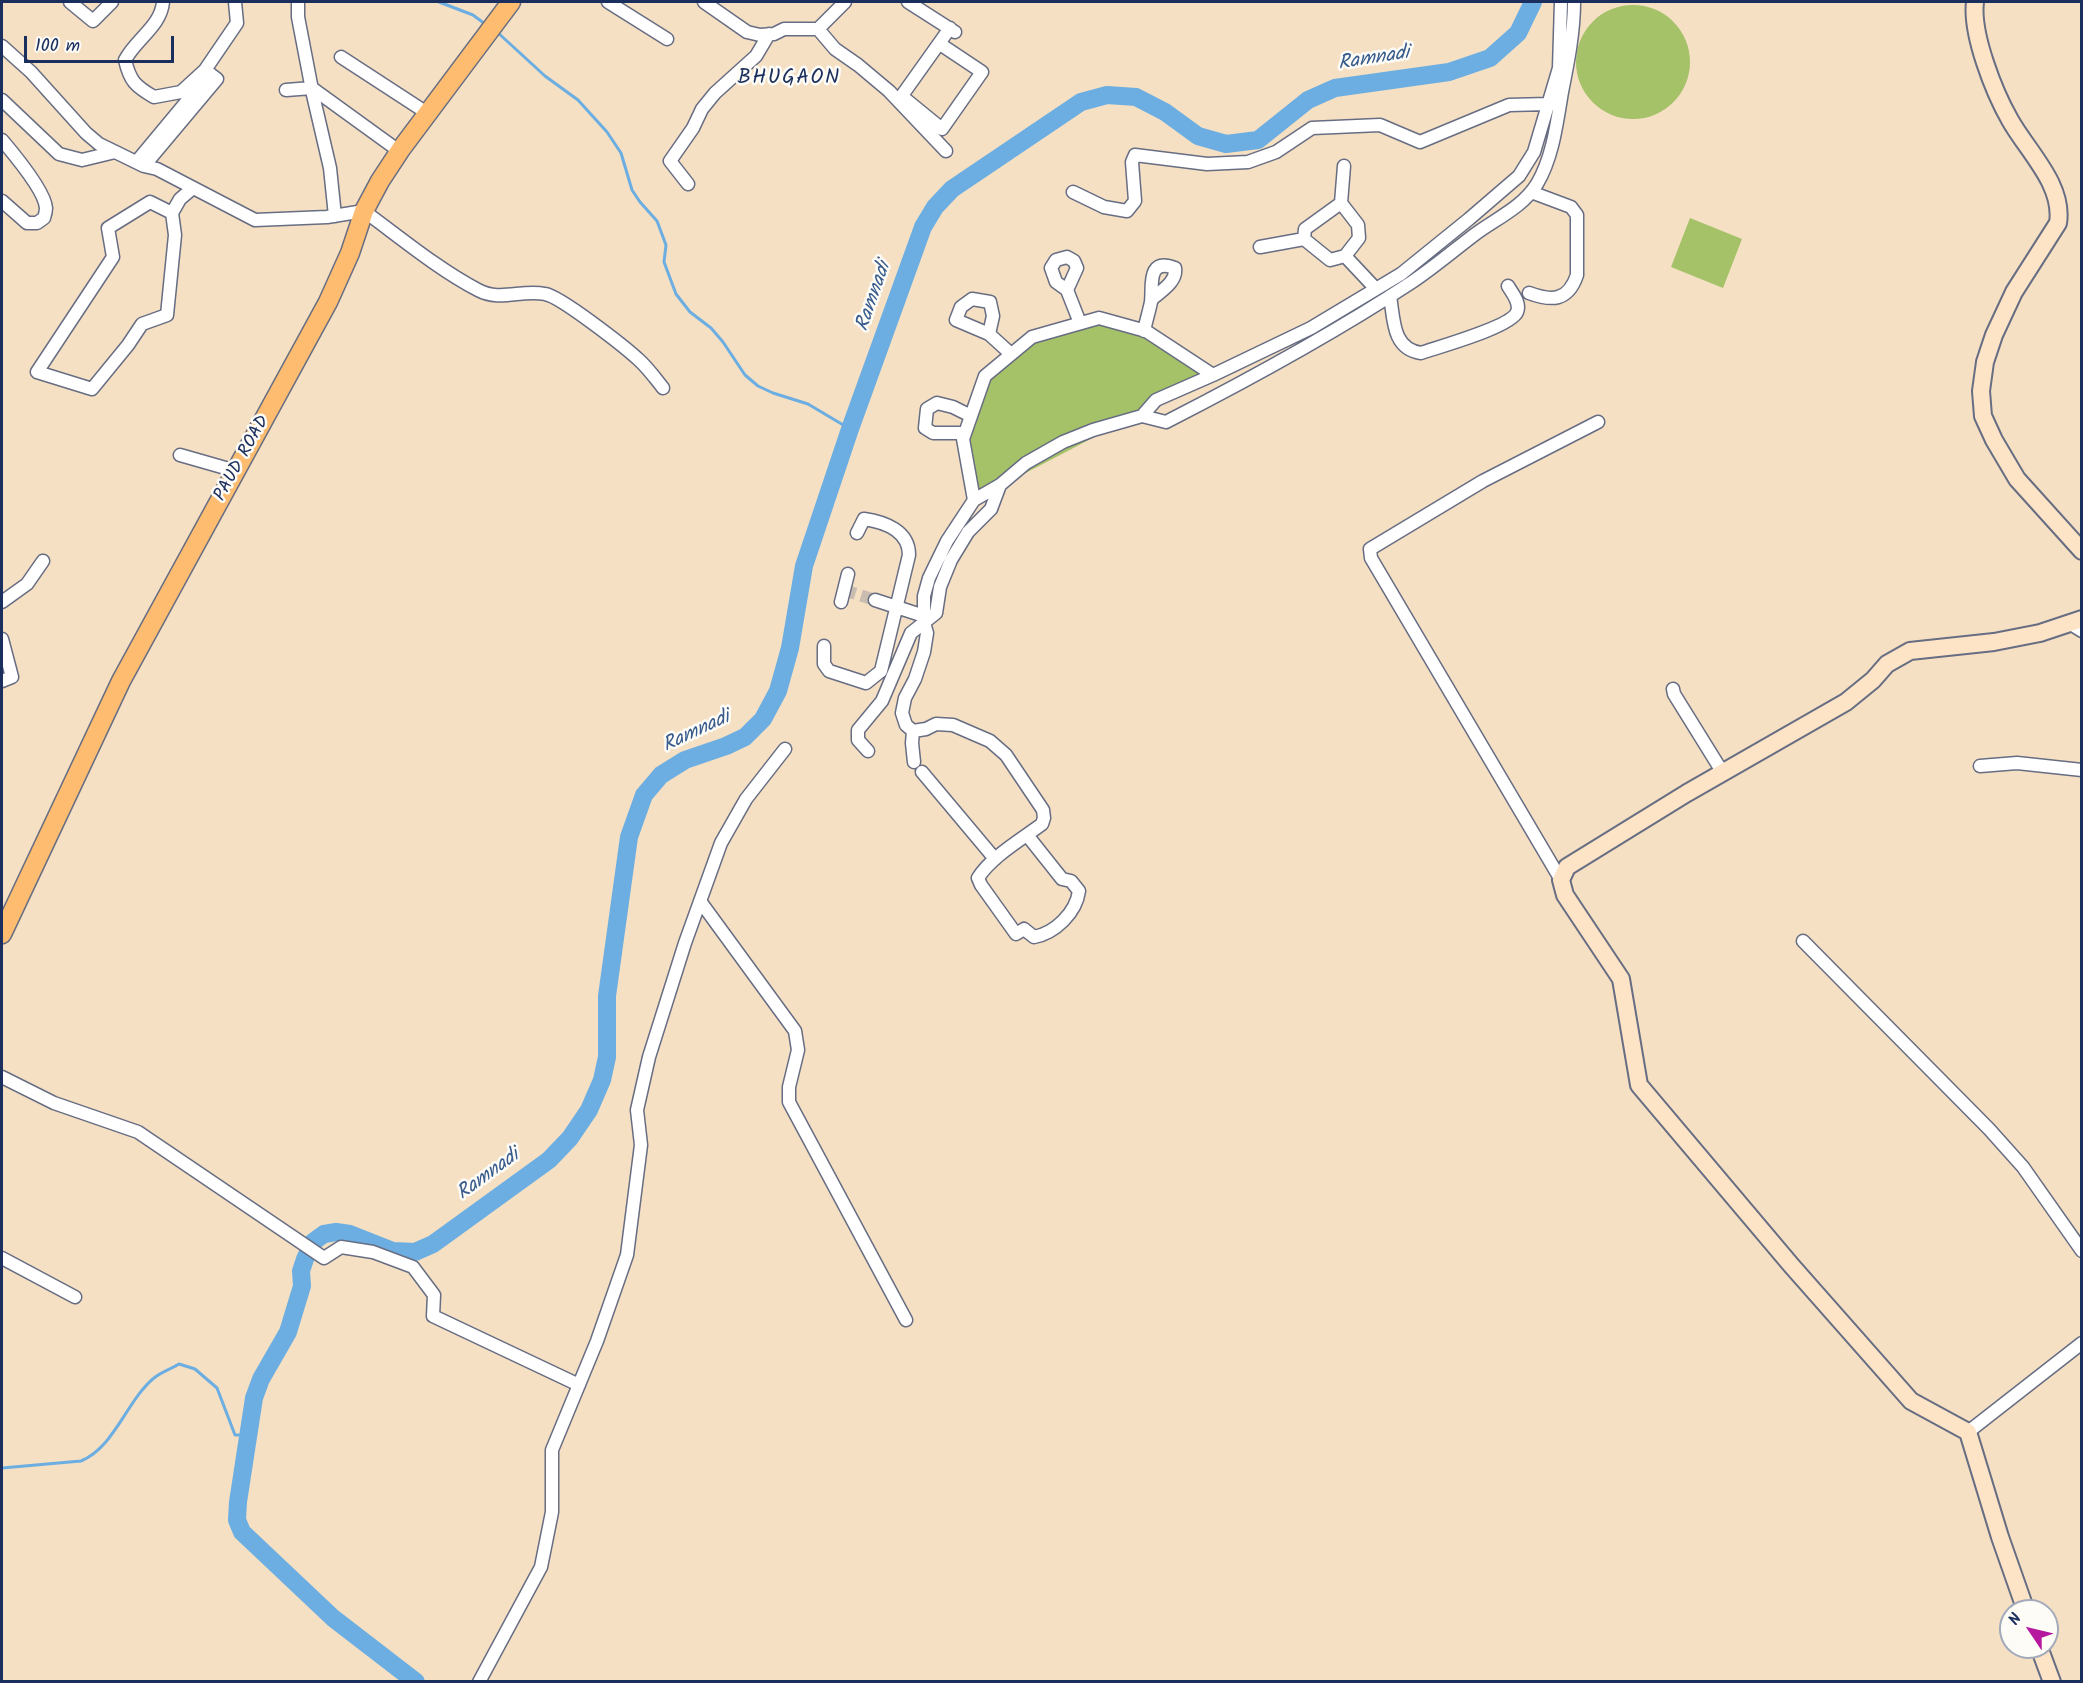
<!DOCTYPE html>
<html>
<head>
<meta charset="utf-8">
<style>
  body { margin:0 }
  #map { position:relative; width:2083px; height:1683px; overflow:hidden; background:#f5e0c4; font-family:Kalam,sans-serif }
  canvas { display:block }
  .frame { position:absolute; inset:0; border:3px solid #1b2f5e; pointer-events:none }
  .north { position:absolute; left:1999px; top:1599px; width:60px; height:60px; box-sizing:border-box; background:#fdfcf7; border:2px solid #a3aaba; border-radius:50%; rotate:305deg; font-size:16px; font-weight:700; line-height:24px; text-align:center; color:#1b2f5e }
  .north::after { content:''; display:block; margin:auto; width:21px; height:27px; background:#b5179e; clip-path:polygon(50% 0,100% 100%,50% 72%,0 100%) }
  .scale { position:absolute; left:24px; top:36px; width:150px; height:27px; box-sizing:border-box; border:3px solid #1b2f5e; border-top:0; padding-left:8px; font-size:18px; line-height:21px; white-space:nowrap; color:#1b2f5e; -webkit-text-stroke:4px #fdfcf7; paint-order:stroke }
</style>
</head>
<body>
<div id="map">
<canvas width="2083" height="1683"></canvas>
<div class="frame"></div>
<div class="north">N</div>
<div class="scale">100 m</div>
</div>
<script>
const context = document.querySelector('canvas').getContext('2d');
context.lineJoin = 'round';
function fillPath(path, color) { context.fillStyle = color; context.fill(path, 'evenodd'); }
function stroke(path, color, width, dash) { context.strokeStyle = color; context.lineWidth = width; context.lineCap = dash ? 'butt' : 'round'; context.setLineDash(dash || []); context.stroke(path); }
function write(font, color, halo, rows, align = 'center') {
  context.font = font + ' Kalam,sans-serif'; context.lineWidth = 5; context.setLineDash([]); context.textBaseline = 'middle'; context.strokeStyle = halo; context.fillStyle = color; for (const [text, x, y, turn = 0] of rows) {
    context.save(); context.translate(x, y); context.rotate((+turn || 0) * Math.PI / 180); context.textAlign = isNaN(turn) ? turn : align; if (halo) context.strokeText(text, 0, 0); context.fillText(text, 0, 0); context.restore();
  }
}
fillPath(new Path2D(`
  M1576 62a57 57 0 1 1 114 0a57 57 0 1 1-114 0Z
  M1690,218l52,21 -19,49 -52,-21z
  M1099,318l47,13 67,44 -239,125 -11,-61 22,-63 47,-39z`), '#a5c269');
stroke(new Path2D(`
  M439,2l34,13 12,9
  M496,31l49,45 33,24 29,32 14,21 11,37 8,12 17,19 9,24 -2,17 12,32 14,18 21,16 12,14 22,33 13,11 15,7 35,11 42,25
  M2,1468l79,-7c33,-13 46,-61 73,-83 7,-6 17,-9 25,-14l16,5 22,19 18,47h14`), '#6caee1', 3);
stroke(new Path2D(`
  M416,1682l-83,-64 -91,-86 -5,-12 1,-18 16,-104 7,-19 27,-47 14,-46 -1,-15 4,-12 8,-17 11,-8 12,-2 14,2 43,17 22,1 18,-8 116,-84 21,-22 19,-28 13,-30 5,-23v-61l22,-159 15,-42 17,-20 24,-15 41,-14 19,-9 18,-18 15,-28 12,-43 14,-82 46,-137 73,-202 12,-20 17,-18 129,-87 26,-7 29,2 29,15 33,24 28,8 32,-4 50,-40 27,-12 114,-16 41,-14 28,-25 15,-31`), '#6caee1', 18);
stroke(new Path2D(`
  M844,590l31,10`), '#c9bdb0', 12, [12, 6]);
const street = new Path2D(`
  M70,2l23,19 19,-19
  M163,2c-2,24 -27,37 -38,58 5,21 10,26 29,37l27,-5 24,-22
  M298,2v15l15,78 17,73 5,48
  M608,2l59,37
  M704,2l43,30 13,3 14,-1 10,-5h34l27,-27
  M908,2l47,30
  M818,29l17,20 23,16 31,26 57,60
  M940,44l42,28 -40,57 -38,-31 -1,-4 47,-66
  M2,46l29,26 55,61 13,11 45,22 13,3 98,51 72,-3 37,-6c37,27 74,58 114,79 22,12 44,-1 67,4 15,2 80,53 94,66 9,8 16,18 24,28
  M341,57l86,56
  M286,90l26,-2 87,63
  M2,100l57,54 23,6 33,-8
  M2,140c11,13 43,51 44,68 0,3 -1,7 -2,10l-7,5h-10l-25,-22
  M138,160l69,-83
  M144,166l73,-87 -12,-9 32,-47 -2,-21
  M688,184l-18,-23 23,-33 9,-19 13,-16 41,-37 13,-22
  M1073,192l31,15 23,4 8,-10 -3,-39 3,-7 72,9 41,-2 28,-10 36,-24 68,-3 40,17 89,-37 39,-1
  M1341,203l3,-37
  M172,213l-22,-11 -42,26 5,29 -76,115 55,17 36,-44 14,-21 25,-9 8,-80 -3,-22 8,-14 13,-11
  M1260,247l44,-8
  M1345,256l14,-18 -1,-13 -17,-22 -36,26 -1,10 26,21 15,-4 31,33
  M1067,290l10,-22 -3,-7 -7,-4 -11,3 -5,8 5,14 11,8 13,33
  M1529,293c22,8 39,9 48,-18v-60l-6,-8 -40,-15
  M1390,296c4,23 2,53 31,57 17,-6 90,-26 96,-41 4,-9 -5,-19 -9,-26
  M1144,331c2,-10 5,-19 7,-29 2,-15 -5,-45 24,-34 2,14 -14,23 -23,31
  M989,334l4,-18 -3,-14 -18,-3 -11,8 -5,13 33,14 22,20
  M1142,416l14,-16 57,-25 98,-47 90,-54 68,-55 50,-43 15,-24 25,-84 2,-66
  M965,433h-32l-8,-5 2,-19 10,-6 16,4 18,9
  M180,455l56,16
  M974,500l-11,-61 22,-63 47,-39 67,-19 47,13 67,44
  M875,600l49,16
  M2,602l25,-18 16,-23
  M841,602l7,-28
  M2069,623l13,8
  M2,639l10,38 -10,4
  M824,646v18l5,7 37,12 15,-12 28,-116c0,-24 -24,-33 -45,-36l-7,14
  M1673,689l1,5 49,79
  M913,731l-1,12 2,19
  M868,751l-10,-11v-10l24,-29 29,-68 25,-20 4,-26 11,-27 17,-28 23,-23 9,-24
  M1980,766l37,-3 65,7
  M922,772l73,87
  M1027,835l35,44 9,2 8,10c-3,22 -24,42 -45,46l-10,-8 -8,5 -35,-49 -3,-7c13,-21 44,-39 64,-54l2,-6 -1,-8 -37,-55 -16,-14 -37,-16 -17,-1 -10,5 -13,2 -7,-6 -4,-12 3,-15 10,-19 9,-27 3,-19 -3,-10v-27l5,-18 18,-37 27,-41 26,-15 26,-22 37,-21 30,-12 49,-14 24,6c84,-43 167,-88 246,-140 21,-14 41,-31 62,-47 21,-16 48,-27 63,-51 16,-27 20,-62 25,-92 6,-30 12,-60 12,-90
  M1561,880l-190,-322 -1,-9 113,-68 115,-59
  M700,901l95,130 3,19 -9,37v15l117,218
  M1803,941l186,188 34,38 59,84
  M2,1077l52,26 84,29 186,126 17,-11 32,5 40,15 21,28 -1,21 146,69
  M2,1258l73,39
  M1968,1432l114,-89
  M479,1682l62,-115 11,-55v-62l45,-109 30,-86 14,-110 -4,-35 12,-53 36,-114 36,-100 25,-44 39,-50`);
const secondary = new Path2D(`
  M1975,2c-4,32 19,90 35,118 18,32 54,65 48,103l-44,69 -20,43 -9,27 -4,29 2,25 11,24 23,39 65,72
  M2026,1611l-26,-74 -32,-105 -57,-31 -120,-136 -152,-180 -18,-106 -56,-84 -4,-15 6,-13 120,-74 159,-91 27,-22 14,-16 23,-13 84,-9 46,-9 42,-14
  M2039,1647l13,35`);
const primary = new Path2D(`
  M2,934l119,-253 207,-379 22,-49 14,-42 16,-30 21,-32 110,-147`);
stroke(street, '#676d82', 15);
stroke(secondary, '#676d82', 20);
stroke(primary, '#676d82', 21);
stroke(street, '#fff', 12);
stroke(secondary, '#fee4c6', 16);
stroke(primary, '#fdbc70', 18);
write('18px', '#1b2f5e', '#fdfcf7', [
  ["PAUD ROAD",243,459,-61]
]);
write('italic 20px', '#375b8c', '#fdfcf7', [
  ["Ramnadi",1374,60,-9],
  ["Ramnadi",875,297,-71],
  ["Ramnadi",697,733,-25],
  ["Ramnadi",489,1176,-36]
]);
context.letterSpacing = '1.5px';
write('21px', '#1b2f5e', '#fdfcf7', [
  ["BHUGAON",789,79]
]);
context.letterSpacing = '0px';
</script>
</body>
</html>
